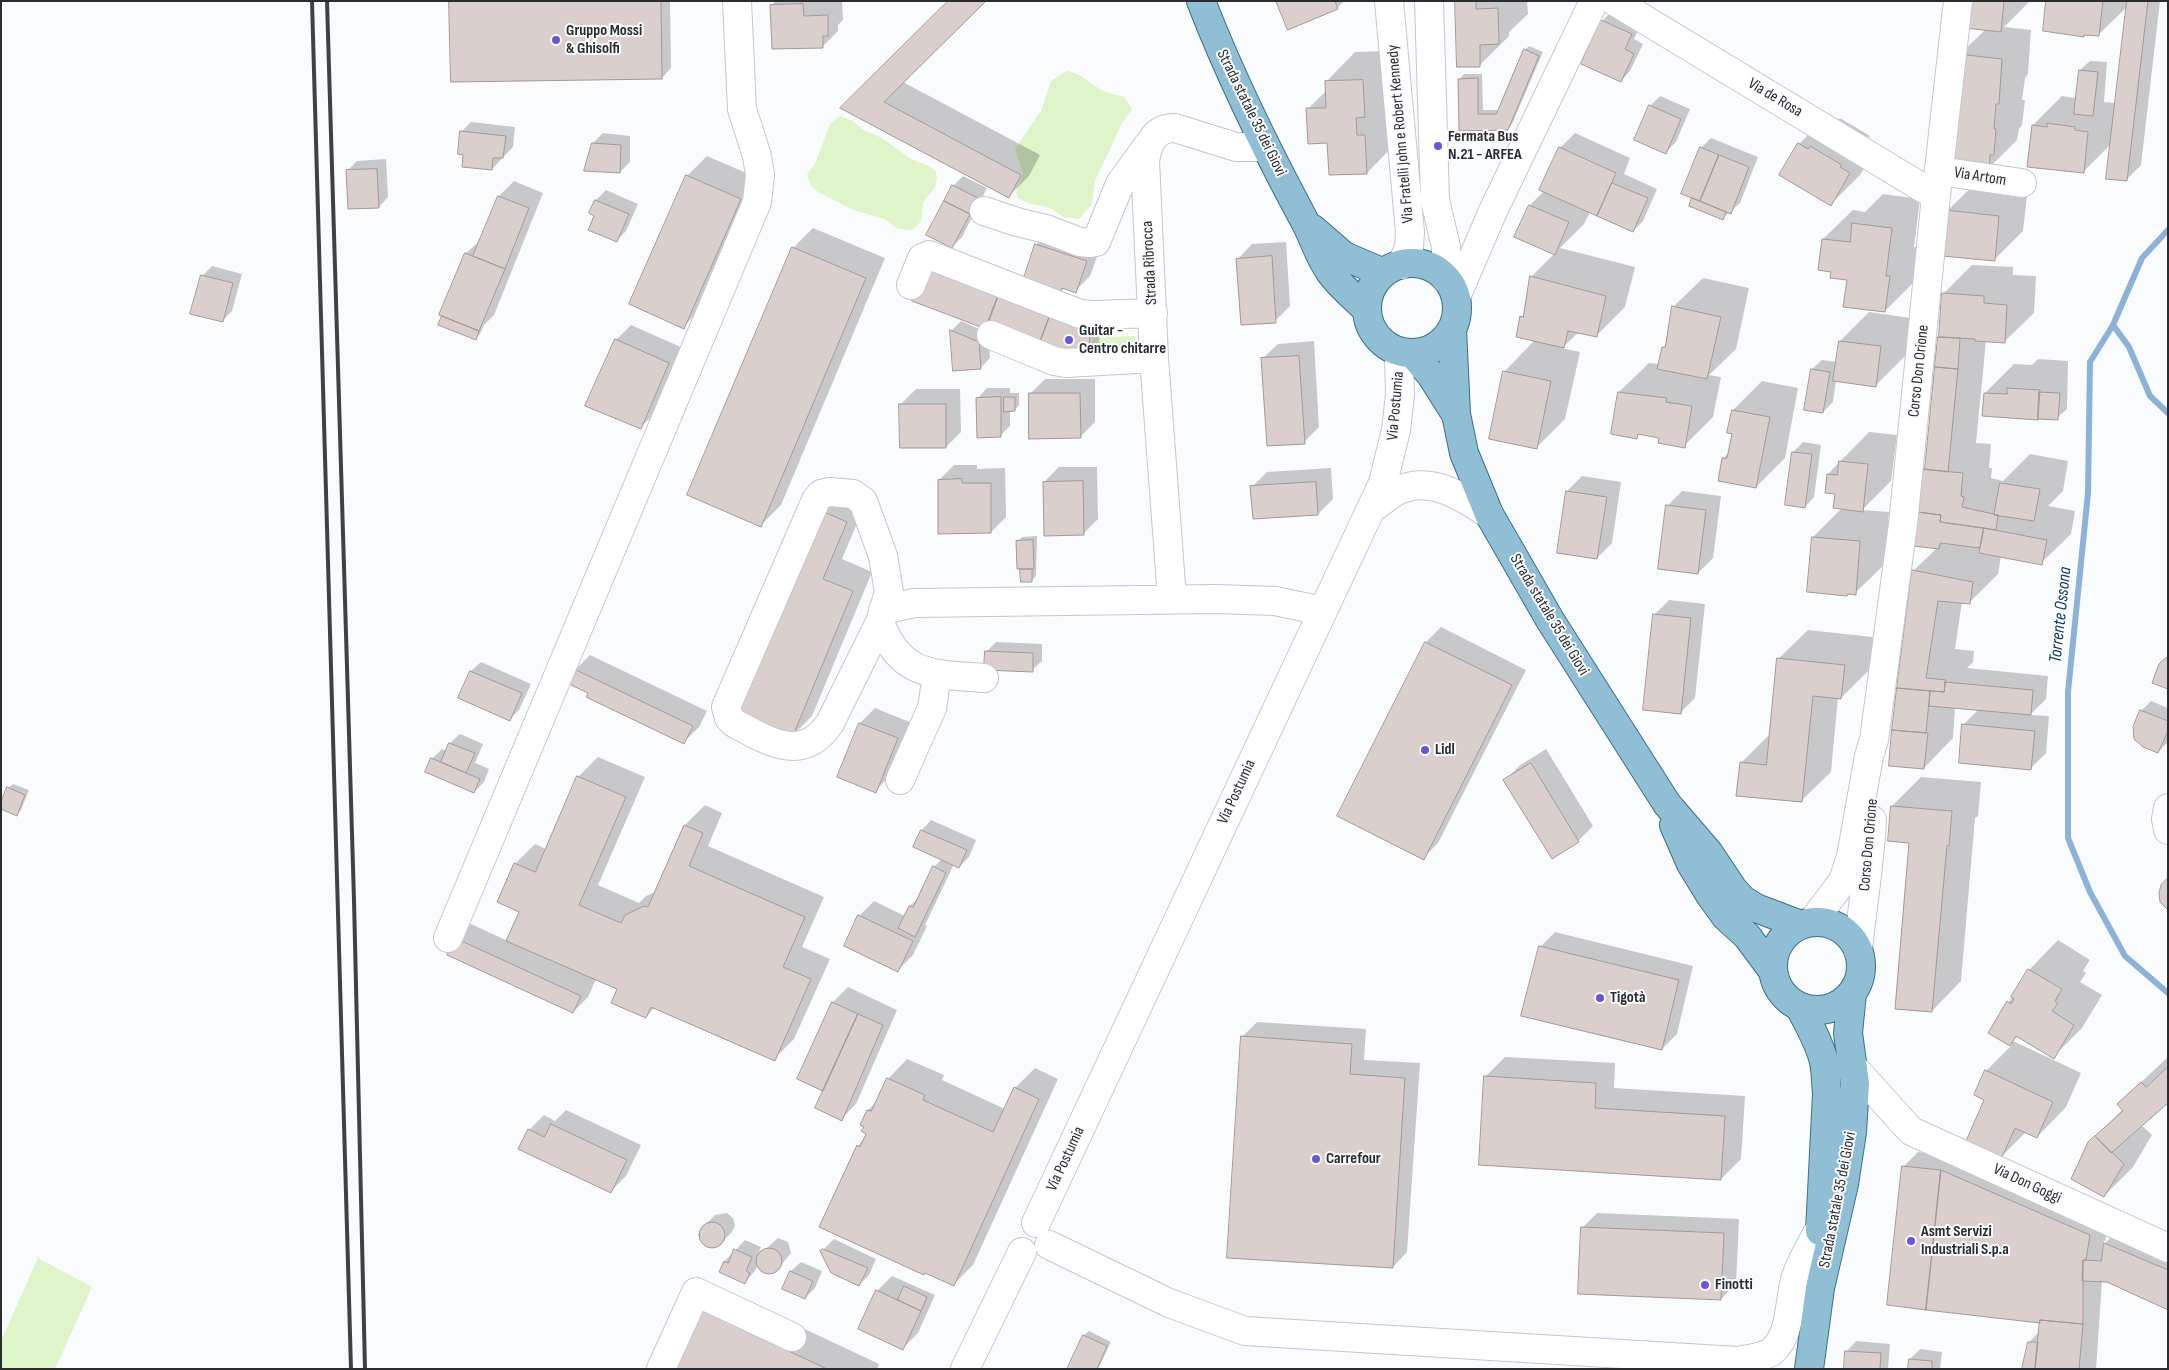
<!DOCTYPE html>
<html>
<head>
<meta charset="utf-8">
<style>
  body { margin:0 }
  #map { position:relative; width:2169px; height:1370px; overflow:hidden; background:#fafbfd; font-family:"Sofia Sans Condensed",sans-serif }
  canvas { display:block }
  .frame { position:absolute; inset:0; border:2px solid #2b2c30; pointer-events:none }
</style>
</head>
<body>
<div id="map">
<canvas width="2169" height="1370"></canvas>
<div class="frame"></div>
</div>
<script>
const context = document.querySelector('canvas').getContext('2d');
context.lineJoin = 'round';
function fillPath(path, color) { context.fillStyle = color; context.fill(path, 'evenodd'); }
function stroke(path, color, width, dash) { context.strokeStyle = color; context.lineWidth = width; context.lineCap = dash ? 'butt' : 'round'; context.setLineDash(dash || []); context.stroke(path); }
function write(font, color, halo, rows, align = 'center') {
  context.font = font + ' "Sofia Sans Condensed",sans-serif'; context.lineWidth = 4; context.setLineDash([]); context.textBaseline = 'middle'; context.strokeStyle = halo; context.fillStyle = color; for (const [text, x, y, turn = 0] of rows) {
    context.save(); context.translate(x, y); context.rotate((+turn || 0) * Math.PI / 180); context.textAlign = isNaN(turn) ? turn : align; if (halo) context.strokeText(text, 0, 0); context.fillText(text, 0, 0); context.restore();
  }
}
fillPath(new Path2D(`
  M1066,71c16,1 27,17 43,22 5,2 10,2 15,4l8,12 -10,14 -27,58 -3,23 -13,15 -15,-2 -16,-10 -18,-3 -12,-6 -2,-7 7,-17 -8,-25 26,-38 10,-30z
  M840,116l13,5 9,8 20,9 29,21 16,6 8,5 2,8 -2,9 -12,16 -2,18 -8,9 -15,-1 -14,-10 -33,-10 -33,-17 -6,-5 -5,-11 1,-3 7,-9 15,-40z
  M1135,336l2,17 -45,4v-19z
  M38,1258l54,29 -37,82h-54v-28z`), '#dff4c8');
fillPath(new Path2D(`
  M451,1h219l1,67 -9,10z
  M775,1h67l1,19 -5,5v6l-15,15 -51,-41z
  M1277,1h67l-7,7z
  M1456,1h71l1,13 -19,18v4l-29,29z
  M1969,1h61l-26,26 27,3 -3,44 -3,4 -3,22h3l-3,25 -3,4 -2,11 -29,29 -29,-114 27,-26z
  M2047,1h113l-19,164 -15,15 -14,-37 -29,29 -50,-47 29,-29 12,2 3,-3 3,-25 10,-9 17,1 -3,40 12,1 12,-97 -30,29 -13,-1 -2,2z
  M1612,11l29,13 -7,15 9,5 -13,27 -9,10 -19,-60z
  M1529,46l14,6 -31,72 -4,4 -47,2 -1,-51 4,-5h18l1,36h17l25,-60z
  M1392,51l4,92 -29,30 -38,-31 -21,-33 19,-19 -1,-8 29,-30z
  M903,82l137,73 -11,21 -20,20 -167,-88z
  M1660,96l30,13 -14,33 -10,10 -16,-46z
  M1828,115l9,5 3,-2 30,18 -2,2 10,6 -18,31 -29,29 -32,-60z
  M471,122l44,5 -2,20 -21,22 -27,-15 -4,-22z
  M603,133l27,3v26l-10,10 -27,-29z
  M1575,133l55,25 -6,16 33,15 -14,32 -10,10 -43,-19 -6,12 -24,24 75,19 -10,40 -29,29 -17,-4 -17,16 18,4 -15,67 -29,29 -32,-76 31,-32 -13,-23 3,-4 6,-36 24,-24 -25,-48 14,-14 16,-43z
  M1711,138l47,19 -18,46 -17,15 -33,-13 11,-57z
  M707,156l53,23 -57,128 -20,20 4,-151z
  M386,159l2,38 -9,10 -32,-36 10,-10z
  M963,176l24,12 -25,49 -10,10 -24,-13 25,-48z
  M514,181l29,12 -49,122 -10,10 -4,9 -5,5 -9,-86 16,-14 17,-43z
  M1977,182l51,5 -5,44 -29,29 -47,-49z
  M606,190l32,14 -12,27 -10,10 -20,-26 -5,-2 5,-13z
  M1883,194l37,5 -6,48h5l-5,35 -29,29 -37,-32 -25,-40 30,-29 12,2z
  M813,228l72,30 -104,247 -20,20 -72,-30 104,-247z
  M1051,230l50,16 -11,30 -15,15 -11,-3 -5,5 41,24 -1,30 -10,10 -64,-77 11,-35z
  M1286,242l4,64 -15,15 -37,-62 14,-15z
  M1972,265l41,2v8l23,1 -2,37 -30,29 -18,-1 -10,102 15,1 -2,24h3l-1,10 12,3 27,-27 38,7 -5,30 -15,15 27,5 -4,23 -30,29 -40,-7 -3,18 -29,29 -7,-1 -7,47 19,2 -1,11 -6,6 81,8 -2,23 -16,16 19,1 -3,37 -15,15 -68,-43 16,-16 -24,-2 -2,31 -29,30 -34,-3 23,-194 24,-23 -15,-78 5,-5 13,-128 3,-43z
  M212,266l30,8 -10,37 -10,10 -20,-45z
  M1703,278l46,10 -13,61 -27,26 12,2 -8,40 -29,29 -24,-9 -19,-4 -4,4 -18,-45 30,-29 11,1 4,-17 2,-2 7,-38z
  M1869,312l41,6 -5,38 -29,29 -40,-5 -3,22 -10,10 -11,-43 10,-9 15,2 3,-21z
  M961,321l27,12 2,25 -10,10 -29,-37z
  M631,325l52,23 -28,65 -15,15 -24,-88z
  M1314,341l5,86 -15,15 -41,-84 15,-14z
  M2038,359l30,2 -1,48 -10,9 -72,-25 29,-29 18,1z
  M1045,379h50v43l-15,15 -50,-43z
  M1762,381l36,7 -13,70 -29,29 -33,-29 7,-6 3,-19v-23z
  M987,388h23v5h9v12l-4,5h-5v16l-10,10 -22,-38z
  M916,389h44l1,43 -15,15 -45,-43z
  M1869,432l28,3 -6,46 -29,29 27,2 -4,52 -30,29 -42,-56 29,-29 -14,-34z
  M1803,442l18,3 -7,52 -9,10 -12,-55z
  M954,465h23v4l28,-1 1,49 -15,15 -52,-52z
  M1059,467h38l1,52 -15,15 -39,-52z
  M1331,468l2,31 -15,15 -66,-27 15,-15z
  M1582,476l39,6 -9,61 -15,15 -30,-67z
  M840,491l26,11 -24,57 30,13 -60,144 -20,20 28,-225z
  M1682,491l39,5 -8,62 -15,15 -31,-67z
  M1037,536l-1,40 -4,4 -10,-12 -4,-27 4,-4z
  M1669,600l36,4 -10,94 -15,15 -26,-98z
  M1441,627l85,43 -88,173 -15,15 -84,-43 87,-173z
  M1808,630l65,7 -3,32 -29,29 -3,-1 -7,75 -30,29 -60,-38 30,-30 7,-74z
  M996,642l46,2v17l-10,9 -46,-18z
  M590,655l117,56 -8,16 -15,15 -94,-49 -15,-23z
  M481,662l50,22 -12,26 -10,10 -38,-49z
  M2151,701l17,7v34l-10,10 -17,-41z
  M875,708l37,15 -22,53 -15,15 -36,-15 21,-53z
  M460,734l23,10 -8,19 14,6 -5,13 -10,10 -42,-33 10,-10 5,2 3,-8z
  M1546,749l47,77 -15,15 -73,-60 14,-15z
  M598,757l47,20 -47,108 41,18 7,-7 11,-5 28,-66 20,-20 17,8 -14,33 116,51 -22,50 28,12 -36,80 -20,20 -119,-52 -9,10 -28,-28 -22,-10 -8,18 -15,15 -117,-73 15,-15 37,17 13,-30 -6,-47 20,-20 11,5 32,-72z
  M1921,777l60,5 -3,34 -3,2 -14,163 -29,30 -21,-169 -19,-36z
  M13,784l16,6 -8,20 -4,4 -9,-26z
  M931,820l45,20 -7,17 -10,10 -5,-3 -29,61 2,1 -14,29 -15,15 -39,-54 15,-15 31,15 5,-10 9,-9 15,-30 8,-8 -28,-12 8,-17z
  M1555,932l138,34 -16,68 -15,15 -122,-102z
  M2058,940l32,20 -7,11 3,2 -6,9 22,13 -20,33 -29,29 -35,-21 -5,5 68,32 -15,34 -29,30 -11,-5 -24,24 -16,-57v-28l26,-26 -22,-13 39,-62z
  M848,987l49,23 -41,94 -15,15 -16,-29 8,-88z
  M1257,1022l109,7 -2,31 56,3 -13,189 -14,15 -151,-230z
  M1505,1057l110,6 -1,25 131,8 -4,63 -20,20 -236,-102z
  M2168,1057v44l-27,24 11,10 -19,32 -29,29 -15,-53 34,-34 -5,-5z
  M907,1059l37,16 -2,5 63,29 10,-21 20,-20 23,11 -85,186 -20,20 -95,-139 10,-13v-23l9,-8 11,-23z
  M566,1110l75,35 -15,31 -15,15 -82,-61 15,-15 11,6z
  M1918,1152l39,4 152,59 -4,28 15,-14 48,20v60l-61,-28h-5l-6,88h-73l6,-27 11,-11 1,-9 -138,-155zM2106,1239l-2,11 -1,-1v-6z
  M727,1213l6,5 2,8 -4,7 -10,10 -11,3 -7,-4 -2,-11 4,-6 10,-10z
  M1597,1213l142,6 -3,65 -15,15 -139,-71z
  M778,1238l10,4 3,11 -14,17 -7,2 -7,-2 -5,-10 2,-6z
  M834,1239l42,20 -7,16 -10,10 -37,-34z
  M745,1240l16,7 -6,14 4,2 -5,9 -9,10 -20,-21z
  M801,1262l21,9 -7,17 -10,10 -22,-10 8,-17z
  M892,1276l43,19 -17,38 -15,15 -43,-19 17,-38z
  M722,1290l157,74 -2,5h-202l27,-59z
  M1089,1331l22,11 -13,27h-30l16,-34z
  M1856,1341l34,3 -2,25h-43l2,-18z
  M1920,1349l22,3 -2,17h-31l1,-10z`), '#0003');
stroke(new Path2D(`
  M2168,230l-26,28 -29,67 -23,37 -2,131 -20,199v146l22,54 35,64 43,37
  M2113,325l16,22 21,49 18,17`), '#8cb2d8', 6);
const building = new Path2D(`
  M449,1h212l1,78 -211,3z
  M948,1h38l-102,101 137,73 -12,23 -169,-90z
  M1276,1h59l3,8 -50,21z
  M1455,1h21v8l22,-1 1,36 -19,1v22h-23z
  M1968,1h36l-3,31 -36,-4z
  M2046,1h57l-4,35 -15,-1v2l-41,-6z
  M2127,1h21l-21,180 -21,-2z
  M803,4l1,12 24,-1v21h-5v12l-51,1 -2,-44z
  M1601,20l31,14 -7,15 9,5 -13,28 -40,-18z
  M1524,49l15,7 -31,74 -49,1 -1,-52 20,-1v36h18z
  M1958,54l44,5 -3,45h-3l-2,25h2l-2,26h-4l-1,15 -42,-4z
  M2079,70l19,2 -5,44 -19,-2z
  M1363,80l2,37 -9,1 1,17h8l2,39 -38,1 -2,-32 -19,1 -2,-36h20l-1,-27z
  M1649,105l32,14 -15,35 -32,-14z
  M2047,123l28,4v3l13,2 -4,41 -57,-6 5,-42 15,2z
  M460,131l46,5 -3,22h-10l-1,12 -30,-3 1,-12 -5,-1z
  M592,143l29,2 -1,28 -36,-2z
  M1798,143l10,6 2,-3 32,19 -2,2 10,6 -19,33 -52,-31z
  M1559,147l57,26 -19,43 -58,-26z
  M1700,147l19,8 -19,46 -19,-7z
  M1719,155l30,12 -18,47 -31,-13z
  M377,169l2,39 -31,1 -2,-39z
  M686,175l55,24 -57,130 -55,-25z
  M1612,183l36,15 -15,34 -36,-16z
  M952,185l26,13 -8,16 -26,-13z
  M498,196l31,12 -24,61 -32,-13z
  M1692,198l34,14 -3,8 -34,-14z
  M595,200l34,14 -12,28 -29,-12 6,-14 -5,-3z
  M944,201l26,13 -18,34 -26,-13z
  M1529,205l40,17 -14,33 -41,-18z
  M1946,210l53,6 -4,45 -53,-5z
  M1852,223l40,5 -6,48h4l-5,36 -42,-5 4,-27 -17,-2 1,-6 -13,-2 4,-31 28,3z
  M1035,244l52,17 -11,32 -14,-5 -2,5 -37,-12z
  M792,247l74,31 -105,249 -74,-32z
  M465,253l40,16 -26,62 -40,-16z
  M1272,256l4,67 -35,2 -5,-66z
  M927,263l73,28 -14,38 -74,-28z
  M201,275l32,8 -10,39 -33,-8z
  M1530,276l76,20 -9,41 -29,-6 -4,17 -48,-11 4,-21 3,1z
  M1000,291l52,19 -14,37 -52,-20z
  M1942,293l42,3v7l23,2 -2,38 -30,-2v-2l-36,-2z
  M1672,306l49,11 -14,62 -50,-10 5,-22h3z
  M1052,310l38,17 -1,31 -51,-11z
  M442,316l37,15 -3,9 -38,-15z
  M950,330l29,12 2,27 -28,2z
  M1938,337l22,1 -2,31 -23,-2z
  M615,339l54,24 -28,66 -56,-23z
  M1839,341l42,5 -5,41 -43,-6z
  M1299,356l6,88 -38,2 -6,-88z
  M1935,367l23,2 -10,103 -23,-3z
  M1811,369l19,3 -7,41 -19,-3z
  M1503,371l48,10 -14,68 -48,-10z
  M2007,388l33,2 -2,30 -56,-4 2,-23 23,1z
  M1618,392l49,6 -1,4 26,4 -7,42 -27,-5 1,-5 -21,-4 -1,5 -26,-5z
  M2039,392l21,1 -2,27 -20,-1z
  M1029,393h51l1,45 -52,1z
  M1001,397v40l-24,1 -1,-40z
  M1004,397h11v14l-11,1z
  M899,404h47v44h-46z
  M1732,410l38,7 -14,71 -38,-7 4,-23h5l5,-24 -5,-1z
  M1792,452l20,2 -7,54 -20,-3z
  M1839,461l29,3 -5,48 -30,-4 2,-14 -10,-1 2,-19 10,1z
  M1920,469l43,4 -2,23 3,1 -2,10 36,8 -2,15 -56,-8 1,-7 -24,-3z
  M962,479v4h29v50l-53,1v-54z
  M1083,481l1,54 -40,1 -1,-54z
  M1316,482l2,33 -65,4 -3,-33z
  M2000,483l40,6 -6,32 -40,-6z
  M1566,491l41,6 -10,62 -40,-6z
  M1666,505l40,5 -8,64 -40,-5z
  M819,510l28,12 -24,57 30,12 -61,147 -59,-25z
  M1917,512l24,3 -1,7 44,6 -4,20 -40,-5 -1,6 -26,-3z
  M1984,528l63,12 -5,25 -63,-12z
  M1812,537l48,4 -4,54 -8,-1 -1,2 -40,-4z
  M1033,540l1,29h-17l-1,-28z
  M1020,569h12v13h-11z
  M1912,570l61,12 -3,22 -32,-3 -12,77 20,2 -2,12 -47,-4z
  M1653,614l38,4 -10,96 -38,-4z
  M1425,642l87,43 -88,175 -87,-44z
  M985,651l48,2v19l-49,-2z
  M1777,658l68,7 -4,34 -28,-3 -11,106 -66,-6 4,-34 26,3z
  M2166,658h2v31l-16,-6 7,-19z
  M574,669l119,57 -9,18 -98,-47 2,-4 -21,-10z
  M470,671l52,22 -12,28 -52,-23z
  M1945,682l88,8 -2,25 -102,-9 1,-15 14,1z
  M1897,688l33,3 -4,42 -34,-3z
  M2140,710l28,11v10l-10,22 -15,-6 -9,-8 -1,-12z
  M859,723l39,15 -22,55 -39,-16z
  M1962,724l73,7 -4,39 -72,-7z
  M1892,730l36,3 -4,36 -35,-3z
  M449,743l26,10 -9,20 -25,-11z
  M431,758l49,21 -6,14 -49,-21z
  M1531,763l48,79 -27,17 -49,-79z
  M577,776l49,21 -47,108 42,18 4,-8 19,-9 4,1 36,-82 19,8 -14,33 116,51 -22,50 28,12 -36,82 -124,-54 -5,11 -35,-15 6,-14 -111,-48 13,-29 -22,-10 17,-39 21,9z
  M7,787l18,8 -8,21 -16,-7v-7z
  M1891,806l61,5 -3,35h-2l-15,166 -37,-3 14,-166 -21,-2z
  M921,830l46,20 -8,18 -46,-21z
  M933,866l13,7 -31,64 -17,-9 11,-22 4,1z
  M2168,878v32l-8,-8 -1,-9 2,-8z
  M858,915l55,26 -15,31 -54,-26z
  M455,938l126,58 -8,17 -126,-58z
  M1539,946l140,34 -17,70 -141,-34z
  M2028,969l34,20 -7,12 3,2 -6,8 22,14 -20,34 -38,-23 -6,10 -22,-13 19,-32 4,3 3,-5 -3,-2z
  M832,1002l26,12 -35,77 -26,-12z
  M858,1014l25,11 -41,96 -27,-13z
  M1241,1036l111,8 -2,30 55,4 -12,190 -166,-10z
  M2168,1067v36l-57,50 -16,-17 28,-25 -6,-7 24,-22 5,5z
  M1985,1070l68,32 -16,36 -22,-10 -13,29 -36,-16 18,-41 -10,-5z
  M1484,1076l112,7 -1,25 130,8 -4,64 -242,-15z
  M887,1078l38,17 -2,5 70,32 21,-45 25,12 -85,187 -29,-13 -1,2 -105,-48 38,-82 3,2 6,-13 -5,-3 3,-4 -4,-2 7,-15 4,1z
  M551,1124l76,36 -16,33 -93,-44 10,-20 16,8z
  M2095,1136l29,28 -20,33 -33,-18 17,-37z
  M1902,1166l39,4 -15,140 -39,-5z
  M1941,1170l149,65 -4,25h-3v64l-43,-4v3l-114,-13z
  M699 1235a13 13 0 1 1 26 0a13 13 0 1 1-26 0Z
  M1581,1227l143,6 -3,67 -143,-6z
  M2104,1243l64,27v40l-61,-28 -25,-1 1,-21 18,1z
  M756 1261a13 13 0 1 1 26 0a13 13 0 1 1-26 0Z
  M734,1249l18,8 -6,14 4,2 -5,11 -26,-12 5,-11 4,2z
  M823,1249l45,19 -9,18 -28,-13 -11,-22z
  M790,1271l23,10 -8,18 -23,-10z
  M904,1286l23,11 -6,14 -23,-11z
  M876,1290l45,21 -18,39 -45,-21z
  M701,1310l126,59h-154z
  M2040,1320l43,4 -4,45h-44z
  M1083,1335l24,11 -10,23h-30z
  M2028,1342h10l-3,27h-13z
  M1845,1351l36,2 -1,16h-36z
  M1909,1359l23,2v8h-24z`);
fillPath(building, '#dbcfcd');
stroke(building, '#a49897', 1);
const minor = new Path2D(`
  M1389,1l21,231 -1,16 -8,17
  M1429,1l6,199 11,47v32
  M1614,1l322,195
  M1939,171l83,12
  M984,211l33,11 29,7 34,13 10,1 6,-1 24,-58 28,-39
  M911,285l11,-27 7,-3 151,59 14,1 59,-2
  M1456,297l37,-86 101,-210
  M991,335l63,26 12,2 88,-5
  M830,492l23,2 10,7 20,55 6,36 -9,30 -50,101c-28,41 -62,18 -96,0l-5,-5 -3,-11 90,-207 5,-6z
  M1371,509c8,-5 15,-11 22,-16 35,-20 68,3 96,21
  M1172,598l-18,-240 -9,-198c4,-19 10,-32 30,-32l61,19h28
  M883,610l31,-7 302,-4 59,2 48,10
  M880,622c20,55 53,52 104,56
  M900,780l32,-72 5,-33
  M2168,808l-2,11 2,11
  M1812,922l31,-41 8,-24 18,-101 5,-16 29,-216 33,-328 22,-195
  M448,938l309,-736 3,-27 -3,-19 -15,-47 -5,-108
  M1858,950c4,-44 12,-86 14,-130
  M1854,1068l57,63 257,117
  M1036,1223l347,-740 13,-53 4,-35 -1,-43
  M1049,1245l120,58 76,28 492,30c11,-2 24,-3 34,-9 20,-15 18,-50 24,-72 5,-18 17,-36 25,-52
  M661,1369l35,-77 96,45
  M965,1369l57,-117`);
const major = new Path2D(`
  M1201,1c29,75 64,146 102,217 10,17 15,37 27,54 10,14 25,26 37,38
  M1313,229l31,27 40,17
  M1367 308a45 45 0 1 1 90 0a45 45 0 1 1-90 0Z
  M1452,329l4,85 8,39 25,61 61,106 117,184 42,49 24,36 10,11 13,8 45,17
  M1412,353l19,22 24,38
  M1674,825l17,39 19,31 16,22 21,19 26,35
  M1773 966a44 44 0 1 1 88 0a44 44 0 1 1-88 0Z
  M1800,1007c8,17 20,36 24,55 2,10 2,21 3,32l-7,137
  M1809,1369l11,-81 24,-104 8,-52 3,-48 -7,-51 4,-40`);
stroke(minor, '#c4c7d1', 30);
stroke(major, '#3c6f89', 30);
stroke(minor, '#fff', 28);
stroke(major, '#8fbed5', 28);
stroke(new Path2D(`
  M312,1l39,1368
  M327,1l27,899 11,469`), '#404145', 4);
for (const [x, y, r, color] of [
  [556,40,5,"#6859d2"],
  [1438,146,5,"#6859d2"],
  [1069,340,5,"#6859d2"],
  [1425,750,5,"#6859d2"],
  [1600,998,5,"#6859d2"],
  [1316,1159,5,"#6859d2"],
  [1911,1241,5,"#6859d2"],
  [1705,1285,5,"#6859d2"]
]) { const dot = new Path2D(); dot.arc(x, y, r, 0, 2 * Math.PI); context.fillStyle = color; context.fill(dot); stroke(dot, '#fafbfd', 2); }
write('bold 16px', '#2b2c30', '#fafbfd', [
  ["Gruppo Mossi",566,31],
  ["& Ghisolfi",566,49],
  ["Fermata Bus",1448,137],
  ["N.21 - ARFEA",1448,155],
  ["Guitar -",1079,331],
  ["Centro chitarre",1079,349],
  ["Lidl",1435,750],
  ["Tigotà",1610,998],
  ["Carrefour",1326,1159],
  ["Asmt Servizi",1921,1232],
  ["Industriali S.p.a",1921,1250],
  ["Finotti",1715,1285]
], 'left');
write('16px', '#2b2c30', '#fafbfd', [
  ["Via de Rosa",1775,98,31],
  ["Strada statale 35 dei Giovi",1251,113,64],
  ["Via Fratelli John e Robert Kennedy",1401,134,-95],
  ["Via Artom",1980,177,9],
  ["Strada Ribrocca",1150,263,-93],
  ["Corso Don Orione",1919,371,-84],
  ["Via Postumia",1396,406,-85],
  ["Strada statale 35 dei Giovi",1549,615,59],
  ["Via Postumia",1237,792,-65],
  ["Corso Don Orione",1869,845,-85],
  ["Via Postumia",1066,1159,-65],
  ["Via Don Goggi",2027,1184,25],
  ["Strada statale 35 dei Giovi",1838,1200,-79]
]);
write('italic 18px', '#0d375b', '#fafbfd', [
  ["Torrente Ossona",2061,615,-84]
]);
</script>
</body>
</html>
